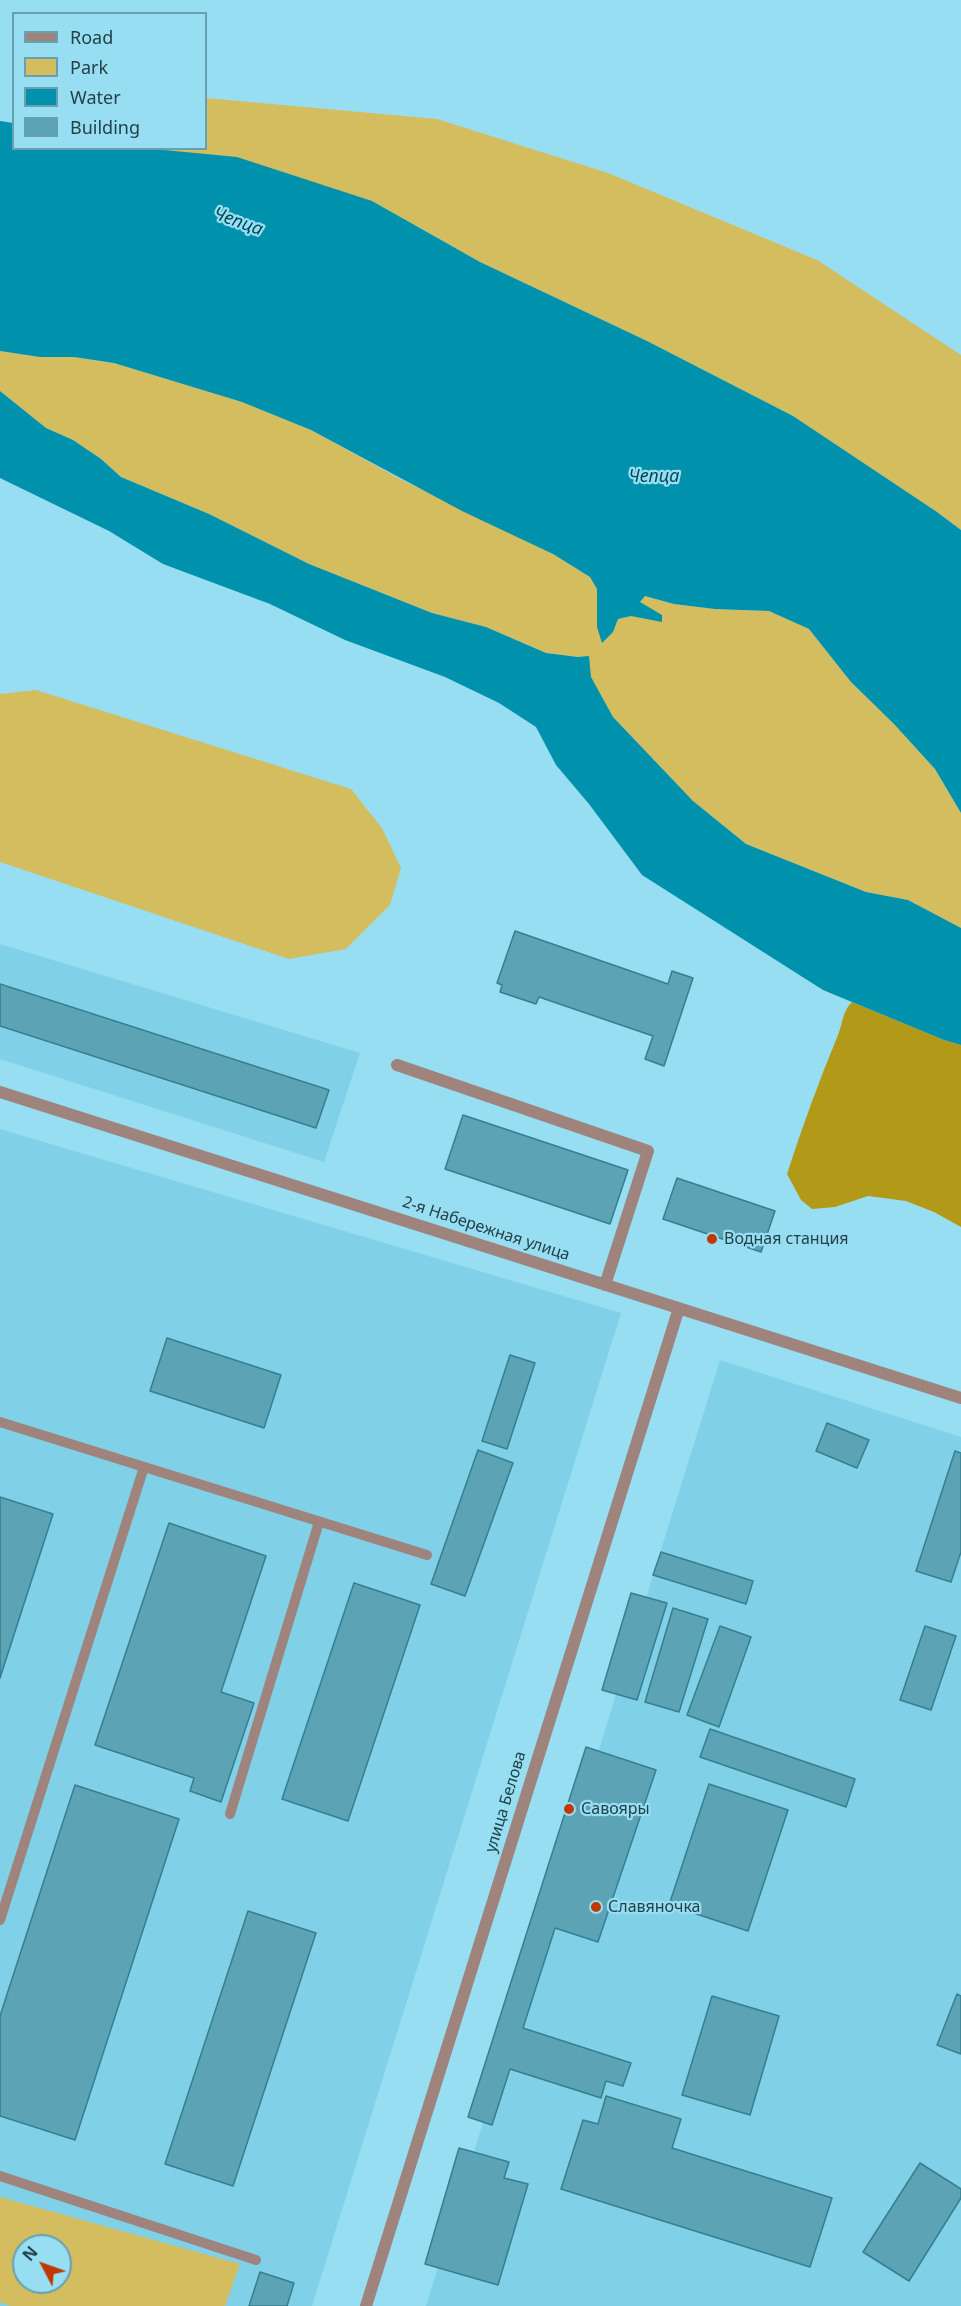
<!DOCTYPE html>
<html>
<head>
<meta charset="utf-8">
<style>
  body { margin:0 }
  #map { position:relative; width:961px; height:2306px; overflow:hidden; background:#97def2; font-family:"Noto Sans",sans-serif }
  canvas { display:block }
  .legend { position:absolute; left:12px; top:12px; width:195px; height:138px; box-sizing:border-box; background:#97def2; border:2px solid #699fae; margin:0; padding:8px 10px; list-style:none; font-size:18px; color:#234148 }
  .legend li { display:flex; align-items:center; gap:12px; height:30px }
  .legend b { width:30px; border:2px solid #699fae }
  .north { position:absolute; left:12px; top:2234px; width:60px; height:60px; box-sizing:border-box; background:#97def2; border:2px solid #699fae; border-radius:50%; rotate:311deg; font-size:16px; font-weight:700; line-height:24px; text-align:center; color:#234148 }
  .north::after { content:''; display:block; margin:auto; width:21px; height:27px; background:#c03803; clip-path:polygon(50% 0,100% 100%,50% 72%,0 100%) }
</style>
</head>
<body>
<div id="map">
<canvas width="961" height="2306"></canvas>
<ul class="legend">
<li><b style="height:8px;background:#9e847d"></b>Road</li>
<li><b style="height:16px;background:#d3bd5e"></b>Park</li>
<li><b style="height:16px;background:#0091ac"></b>Water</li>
<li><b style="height:16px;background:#5da3b6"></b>Building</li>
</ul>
<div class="north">N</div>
</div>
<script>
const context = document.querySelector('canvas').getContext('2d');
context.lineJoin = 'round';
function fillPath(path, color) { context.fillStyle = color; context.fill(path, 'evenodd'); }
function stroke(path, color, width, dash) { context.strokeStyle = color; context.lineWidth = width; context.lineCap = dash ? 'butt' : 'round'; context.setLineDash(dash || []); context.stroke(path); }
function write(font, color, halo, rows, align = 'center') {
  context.font = font + ' "Noto Sans",sans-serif'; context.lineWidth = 4.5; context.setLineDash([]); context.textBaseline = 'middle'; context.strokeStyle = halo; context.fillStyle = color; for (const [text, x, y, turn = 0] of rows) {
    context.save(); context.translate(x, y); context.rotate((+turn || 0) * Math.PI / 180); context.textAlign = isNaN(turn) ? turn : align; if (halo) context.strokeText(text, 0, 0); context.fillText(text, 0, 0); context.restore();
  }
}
fillPath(new Path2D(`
  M0,944l360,109 -36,109 -324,-103z
  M0,1129l621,184 -309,993h-312zM24,2246h36v36h-36z
  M720,1360l241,77v869h-535z`), '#80d1e7');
fillPath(new Path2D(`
  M206,98l231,21 171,54 209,87 144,95v175l-24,-18 -144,-96 -146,-75 -167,-79 -108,-61 -229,-52 63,-1z
  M0,351l40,6h34l40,6 128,39 69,28 91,50 151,74 37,23 7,11v39l16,5 5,-13 13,-3 31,-1 -23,-13 6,-6 29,8 41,5 54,2 40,18 42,53 43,42 41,45 26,44v115l-53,-28 -42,-8 -120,-48 -53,-43 -80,-84 -35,-60 -32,-4 -60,-26 -54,-14 -123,-49 -100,-50 -88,-37 -20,-18 -28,-19 -27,-12 -46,-37z
  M36,690l315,99 31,39 19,40 -11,37 -44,44 -57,10 -289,-97v-168z
  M0,2197l240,67 -15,42h-214l-11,-4zM24,2246h36v36h-36z`), '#d3bd5e');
fillPath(new Path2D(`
  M852,1002l92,38 17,5v182l-27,-15 -28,-11 -38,-5 -33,11 -23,2 -11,-9 -14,-26c15,-47 32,-93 51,-139 5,-12 4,-23 14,-33z`), '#b29917');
fillPath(new Path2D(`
  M0,121l13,2 1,25h129l94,9 135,44 108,61 167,79 146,75 144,96 24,18v283l-26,-44 -41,-45 -43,-42 -42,-53 -40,-18 -54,-2 -41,-5 -29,-8 -5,6 22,13v7l-31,-6 -13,3 -5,13 -11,11 -5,-16v-38l-7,-12 -37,-23 -91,-43 -151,-81 -69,-28 -128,-39 -40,-6h-34l-40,-6z
  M0,391l46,37 27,12 28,19 20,18 88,37 100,50 123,49 54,14 60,26 32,4 11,-1 2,21 22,40 80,84 53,43 120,48 42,8 53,28v117l-17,-5 -121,-50 -181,-115 -53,-71 -33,-39 -20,-38 -37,-24 -54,-26 -100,-37 -75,-36 -107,-40 -54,-33 -109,-53z`), '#0091ac');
const building = new Path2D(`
  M515,931l153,53 4,-13 21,7 -29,88 -19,-7 8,-23 -114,-39 -3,7 -36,-12 2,-7 -5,-2z
  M0,984l329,106 -13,38 -316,-102z
  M463,1115l165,55 -18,54 -165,-55z
  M677,1178l98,33 -14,41 -98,-33z
  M167,1338l114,37 -17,53 -114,-37z
  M510,1355l25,8 -28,86 -25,-8z
  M827,1423l42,17 -12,28 -41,-17z
  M478,1450l35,13 -48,133 -34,-12z
  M955,1451l6,2v99l-10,30 -35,-11z
  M0,1497l53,17 -53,164z
  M169,1523l97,33 -45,136 33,11 -33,99 -31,-11 4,-13 -99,-33z
  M661,1552l92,29 -7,23 -93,-29z
  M354,1583l66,22 -72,216 -66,-22z
  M631,1593l36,10 -30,97 -35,-10z
  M673,1608l35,11 -29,93 -34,-10z
  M720,1626l31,11 -32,90 -32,-12z
  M925,1626l31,10 -25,74 -31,-10z
  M710,1729l145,50 -9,28 -146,-50z
  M586,1747l70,23 -58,172 -43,-14 -32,100 108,35 -8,23 -17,-5 -5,17 -91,-29 -18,56 -24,-8z
  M709,1784l79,26 -40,121 -79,-26z
  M75,1785l104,34 -104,321 -75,-24v-100z
  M248,1911l68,22 -83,253 -68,-22z
  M957,1994l4,2v58l-24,-9z
  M712,1996l67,20 -29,99 -68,-20z
  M606,2096l75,23 -9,29 160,50 -22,69 -249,-78 22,-69 15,4z
  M459,2148l50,14 -5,16 24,6 -30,101 -73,-21z
  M920,2163l41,26v9l-52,83 -46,-29z
  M260,2272l34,11 -7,23h-38z`);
fillPath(building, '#5da3b6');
stroke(building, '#367e90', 1.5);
stroke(new Path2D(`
  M0,1422l427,133
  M230,1814l89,-292
  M0,1920l144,-453
  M0,2176l256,84`), '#9e847d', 10);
stroke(new Path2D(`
  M397,1065l251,86 -43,134
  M0,1092l961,306
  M366,2306l313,-998`), '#9e847d', 12);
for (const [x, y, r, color] of [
  [712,1239,6,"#c03803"],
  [569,1809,6,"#c03803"],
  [596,1907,6,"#c03803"]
]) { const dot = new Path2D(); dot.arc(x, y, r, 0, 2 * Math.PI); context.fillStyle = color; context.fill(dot); stroke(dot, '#97def2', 2); }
write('16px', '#234148', '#97def2', [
  ["2-я Набережная улица",486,1229,18],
  ["улица Белова",506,1802,-73]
]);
write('16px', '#234148', '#97def2', [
  ["Водная станция",724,1239],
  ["Савояры",581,1809],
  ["Славяночка",608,1907]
], 'left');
write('italic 18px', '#014957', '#97def2', [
  ["Чепца",238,222,20],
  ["Чепца",654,477]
]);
</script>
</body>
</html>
